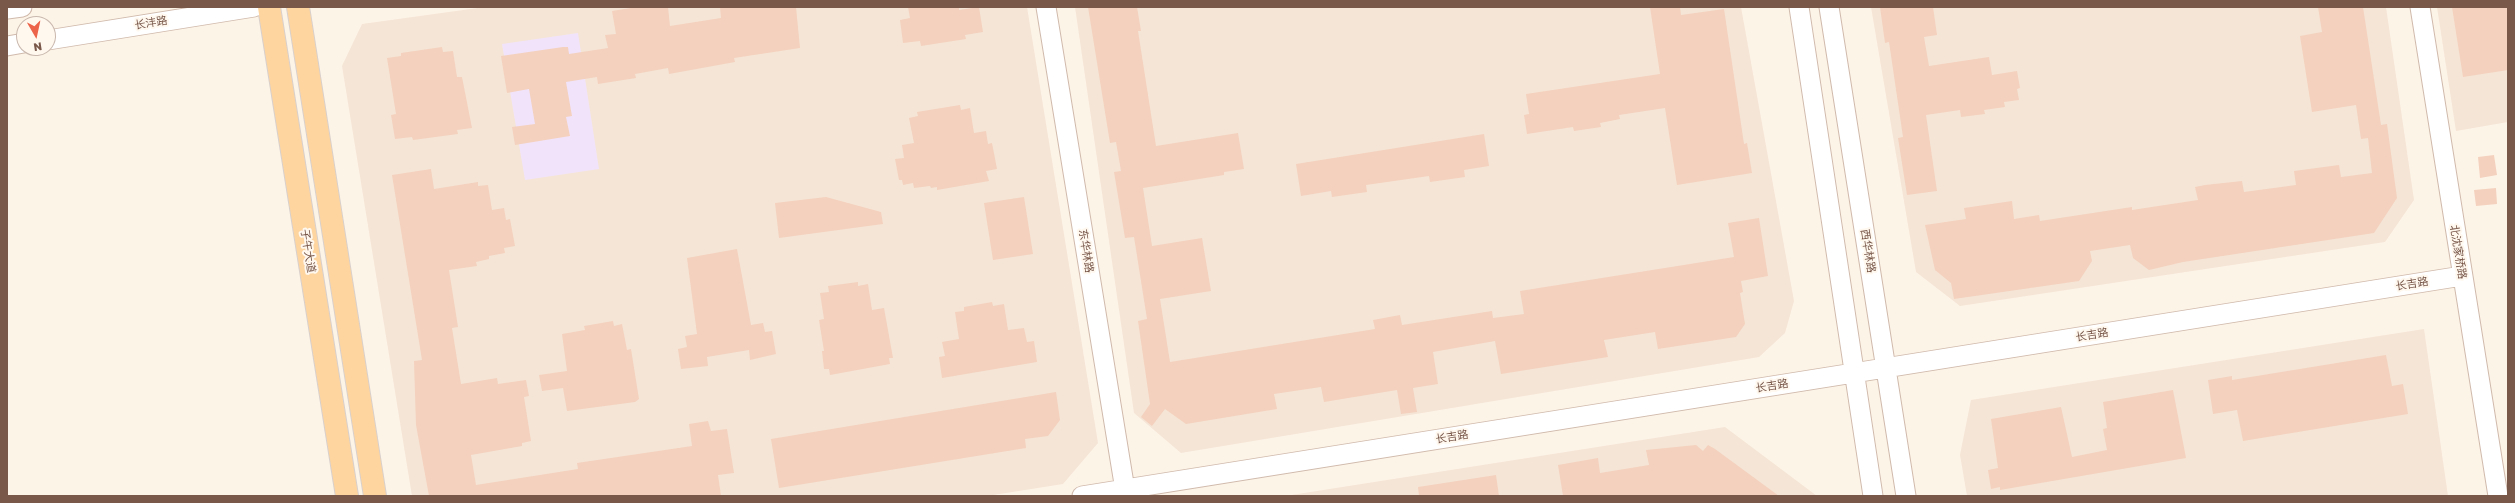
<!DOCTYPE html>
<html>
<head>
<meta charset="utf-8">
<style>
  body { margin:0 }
  #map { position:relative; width:2515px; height:503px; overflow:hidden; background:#fdf4e8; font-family:"Golos Text",sans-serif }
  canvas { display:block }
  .frame { position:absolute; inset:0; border:8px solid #79584a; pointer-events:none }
  .north { position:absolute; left:16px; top:16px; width:40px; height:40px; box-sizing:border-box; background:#fff8ef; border:1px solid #c9b8ad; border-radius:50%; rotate:171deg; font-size:11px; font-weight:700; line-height:16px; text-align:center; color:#79584a }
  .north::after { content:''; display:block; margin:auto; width:14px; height:18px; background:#ec6449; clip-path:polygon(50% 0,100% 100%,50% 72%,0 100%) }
</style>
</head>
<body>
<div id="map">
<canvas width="2515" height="503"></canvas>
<div class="frame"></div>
<div class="north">N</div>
</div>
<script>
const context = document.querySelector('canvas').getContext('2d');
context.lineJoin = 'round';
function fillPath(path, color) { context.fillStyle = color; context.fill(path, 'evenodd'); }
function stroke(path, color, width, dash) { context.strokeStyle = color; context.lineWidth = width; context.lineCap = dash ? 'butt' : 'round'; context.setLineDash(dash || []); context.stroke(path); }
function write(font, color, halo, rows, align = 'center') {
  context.font = font + ' "Golos Text","Noto Sans SC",sans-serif'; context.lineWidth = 4; context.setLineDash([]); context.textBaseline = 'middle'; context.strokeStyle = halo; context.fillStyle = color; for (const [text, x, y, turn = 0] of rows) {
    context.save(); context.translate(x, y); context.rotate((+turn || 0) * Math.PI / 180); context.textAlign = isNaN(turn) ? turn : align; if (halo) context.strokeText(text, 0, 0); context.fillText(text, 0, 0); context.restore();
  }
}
fillPath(new Path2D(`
  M485,7h542l71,436 -35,41 -76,12h-575l-70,-430 20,-42z
  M1075,7h666l53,294 -9,32 -26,24 -578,96 -47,-40z
  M1871,7h515l28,193 -29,42 -425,64 -44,-34z
  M2437,7h71v115l-52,9z
  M2424,329l24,167h-481l-7,-41 11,-55z
  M1725,427l92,69h-532z`), '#f5e5d6');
fillPath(new Path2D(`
  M578,33l21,136 -74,11 -23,-136z`), '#f1e4fa');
fillPath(new Path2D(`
  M637,7h31l2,19 51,-8 -1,-11h76l4,41 -66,10 1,4 -66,12 -1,-6 -33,6 1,4 -38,6 -1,-7 -31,5 6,34 -6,1 4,19 -55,9 -3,-18 23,-3 -6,-35 -22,4 -6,-37 62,-9h5l1,7 39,-6 -3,-13 11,-1 -4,-23z
  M908,7h51v3l20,-3 4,25 -18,3 1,4 -45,7 -1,-5 -17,2 -3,-23 10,-2z
  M1088,7h49l4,24h-3l18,115 82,-13 6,36 -20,3v3l-81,13 9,58 50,-8 9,53 -51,8 10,63 205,-33 -2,-9 27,-5 2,10 90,-14 1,7 31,-4 -4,-23 214,-34 -6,-34 31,-5 9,58 -27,5 2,11 -3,1 5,31 -9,13 -78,12 -3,-17 -51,8 4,17 -107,17 -6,-33 -62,11 5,32 -25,4 4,24 -16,2 -4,-24 -73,12 -3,-15 -47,7 3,15 -91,15 -21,-15 -13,17 -11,-9 9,-13 -12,-83 9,-2 -13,-82 -9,1 -11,-66 7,-1 -5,-29 -6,1z
  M1650,7h30l1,8 43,-6 20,135 3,-1 5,30 -75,12 -12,-77 -46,7 1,4 -20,4 1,4 -27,4 -1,-4 -46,7 -3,-19 5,-1 -3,-20 134,-20z
  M1880,7h53l4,28 -13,2 5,29 60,-9 3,18 25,-4 3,17 -3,1 2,11 -15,2 1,5 -21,3 1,4 -24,3 -1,-7 -34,5 11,76 -30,4 -9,-57 5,-1 -14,-95 -4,1z
  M2318,7h45l18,118 6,-1 10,74 -23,35 -191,29 -34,8 -16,-12 -3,-13 -40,6 2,10 -13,20 -125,18 -3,-16 -16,-13 -10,-45 41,-6 -2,-11 48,-7 2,18 25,-4 1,6 92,-14v3l66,-10 -3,-13 10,-2 37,-4 2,11 52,-7 -2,-14 45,-6 2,12 31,-4 -4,-35 -7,1 -5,-34 -44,7 -12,-76 22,-4z
  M2452,7h56v63l-45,7z
  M442,47l1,5 10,-1 4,26h5l10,51 -15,2 1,4 -45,6 -1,-3 -17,2 -4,-24 5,-1 -9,-56 14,-2v-3z
  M960,105l1,5 9,-2 4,25 12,-2 2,13 4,-1 5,26 -11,2 3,10 -52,9v-3l-6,1 -1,-2 -16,2 -1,-5 -10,2 -1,-5h-3l-4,-21 9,-1 -2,-13 12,-2 -5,-25 9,-2 -1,-4z
  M1484,134l5,32 -25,4 1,7 -35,5 -1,-6 -63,9 1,7 -35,5 -1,-6 -30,5 -5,-32z
  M2494,155l3,20 -17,3 -2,-21z
  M431,169l3,20 44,-7v4l10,-1 4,25 12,-2 2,12 4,-1 5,27 -11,2 1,5 -16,3v3l-13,3 1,4 -28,4 9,57 -6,1 9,56 36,-6 1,6 28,-4 3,16 -5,1 7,44 -9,2v3l-51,9 5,30 102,-16 -1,-6 115,-17 -3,-22 19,-3 3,10 16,-2 7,44 -16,2 3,21h-292l-13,-71 -2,-64 8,-1 -30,-185z
  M2496,188l1,16 -21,2 -2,-16z
  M826,197l55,15 2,12 -104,14 -4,-35z
  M1024,197l9,57 -40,6 -9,-57z
  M737,249l14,76 12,-2 2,9 7,-1 4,23 -26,6 -1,-10 -42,7 1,9 -27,3 -3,-20 9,-2 -2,-11 12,-2 -10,-76z
  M858,282v4l10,-2 4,26 12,-2 9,50h-4l1,6 -60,11 -1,-6h-5l-2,-18h2l-5,-31 5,-1 -4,-26 9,-1 -1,-6z
  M992,302l1,4 11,-2 4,26 16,-2 3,14 7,-1 3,21 -95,16 -3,-21 6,-1 -3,-14 17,-3 -4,-27 9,-1v-4z
  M613,321l1,5 8,-2 5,26 4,-1 8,50 -4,3 -68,9 -4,-23 -21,3 -3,-16 28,-4 -5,-37 23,-4 -1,-4z
  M2386,355l6,31 11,-2 5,30 -165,27 -6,-31 -24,4 -5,-34 24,-4v4z
  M2173,390l13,68 -186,32v-3l-9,2 -3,-19 10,-2 -7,-49 70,-12 11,50 35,-7 -4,-21 4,-1 -4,-26z
  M1056,392l4,28 -12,16 -23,3 1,9 -247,40 -8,-49z
  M1696,445l7,6 5,-6 7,4 64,47h-216l-5,-31 40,-7 2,15 49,-8 -3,-15z
  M1496,475l3,21h-80l-1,-9z`), '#f4d1be');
const minor = new Path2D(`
  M1046,7l80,489
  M1799,7l74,489
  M1829,7l77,489
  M2420,7l78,489
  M7,9l15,-2
  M48,40l206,-33
  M7,46l17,-3
  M1082,496l1380,-220`);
const major = new Path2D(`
  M269,7l78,489
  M298,7l77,489`);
stroke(minor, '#d0baac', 21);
stroke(major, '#d9d0cc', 24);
stroke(minor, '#fff', 19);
stroke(major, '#fed59f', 22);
write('11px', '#79584a', '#fff8ef', [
  ["长沣路",151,23,-9],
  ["子午大道",308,251,81],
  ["东华林路",1086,251,81],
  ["西华林路",1868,251,81],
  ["北沈家桥路",2458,252,81],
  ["长吉路",2412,284,-9],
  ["长吉路",2092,335,-9],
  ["长吉路",1772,386,-9],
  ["长吉路",1452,437,-9]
]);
</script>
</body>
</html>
